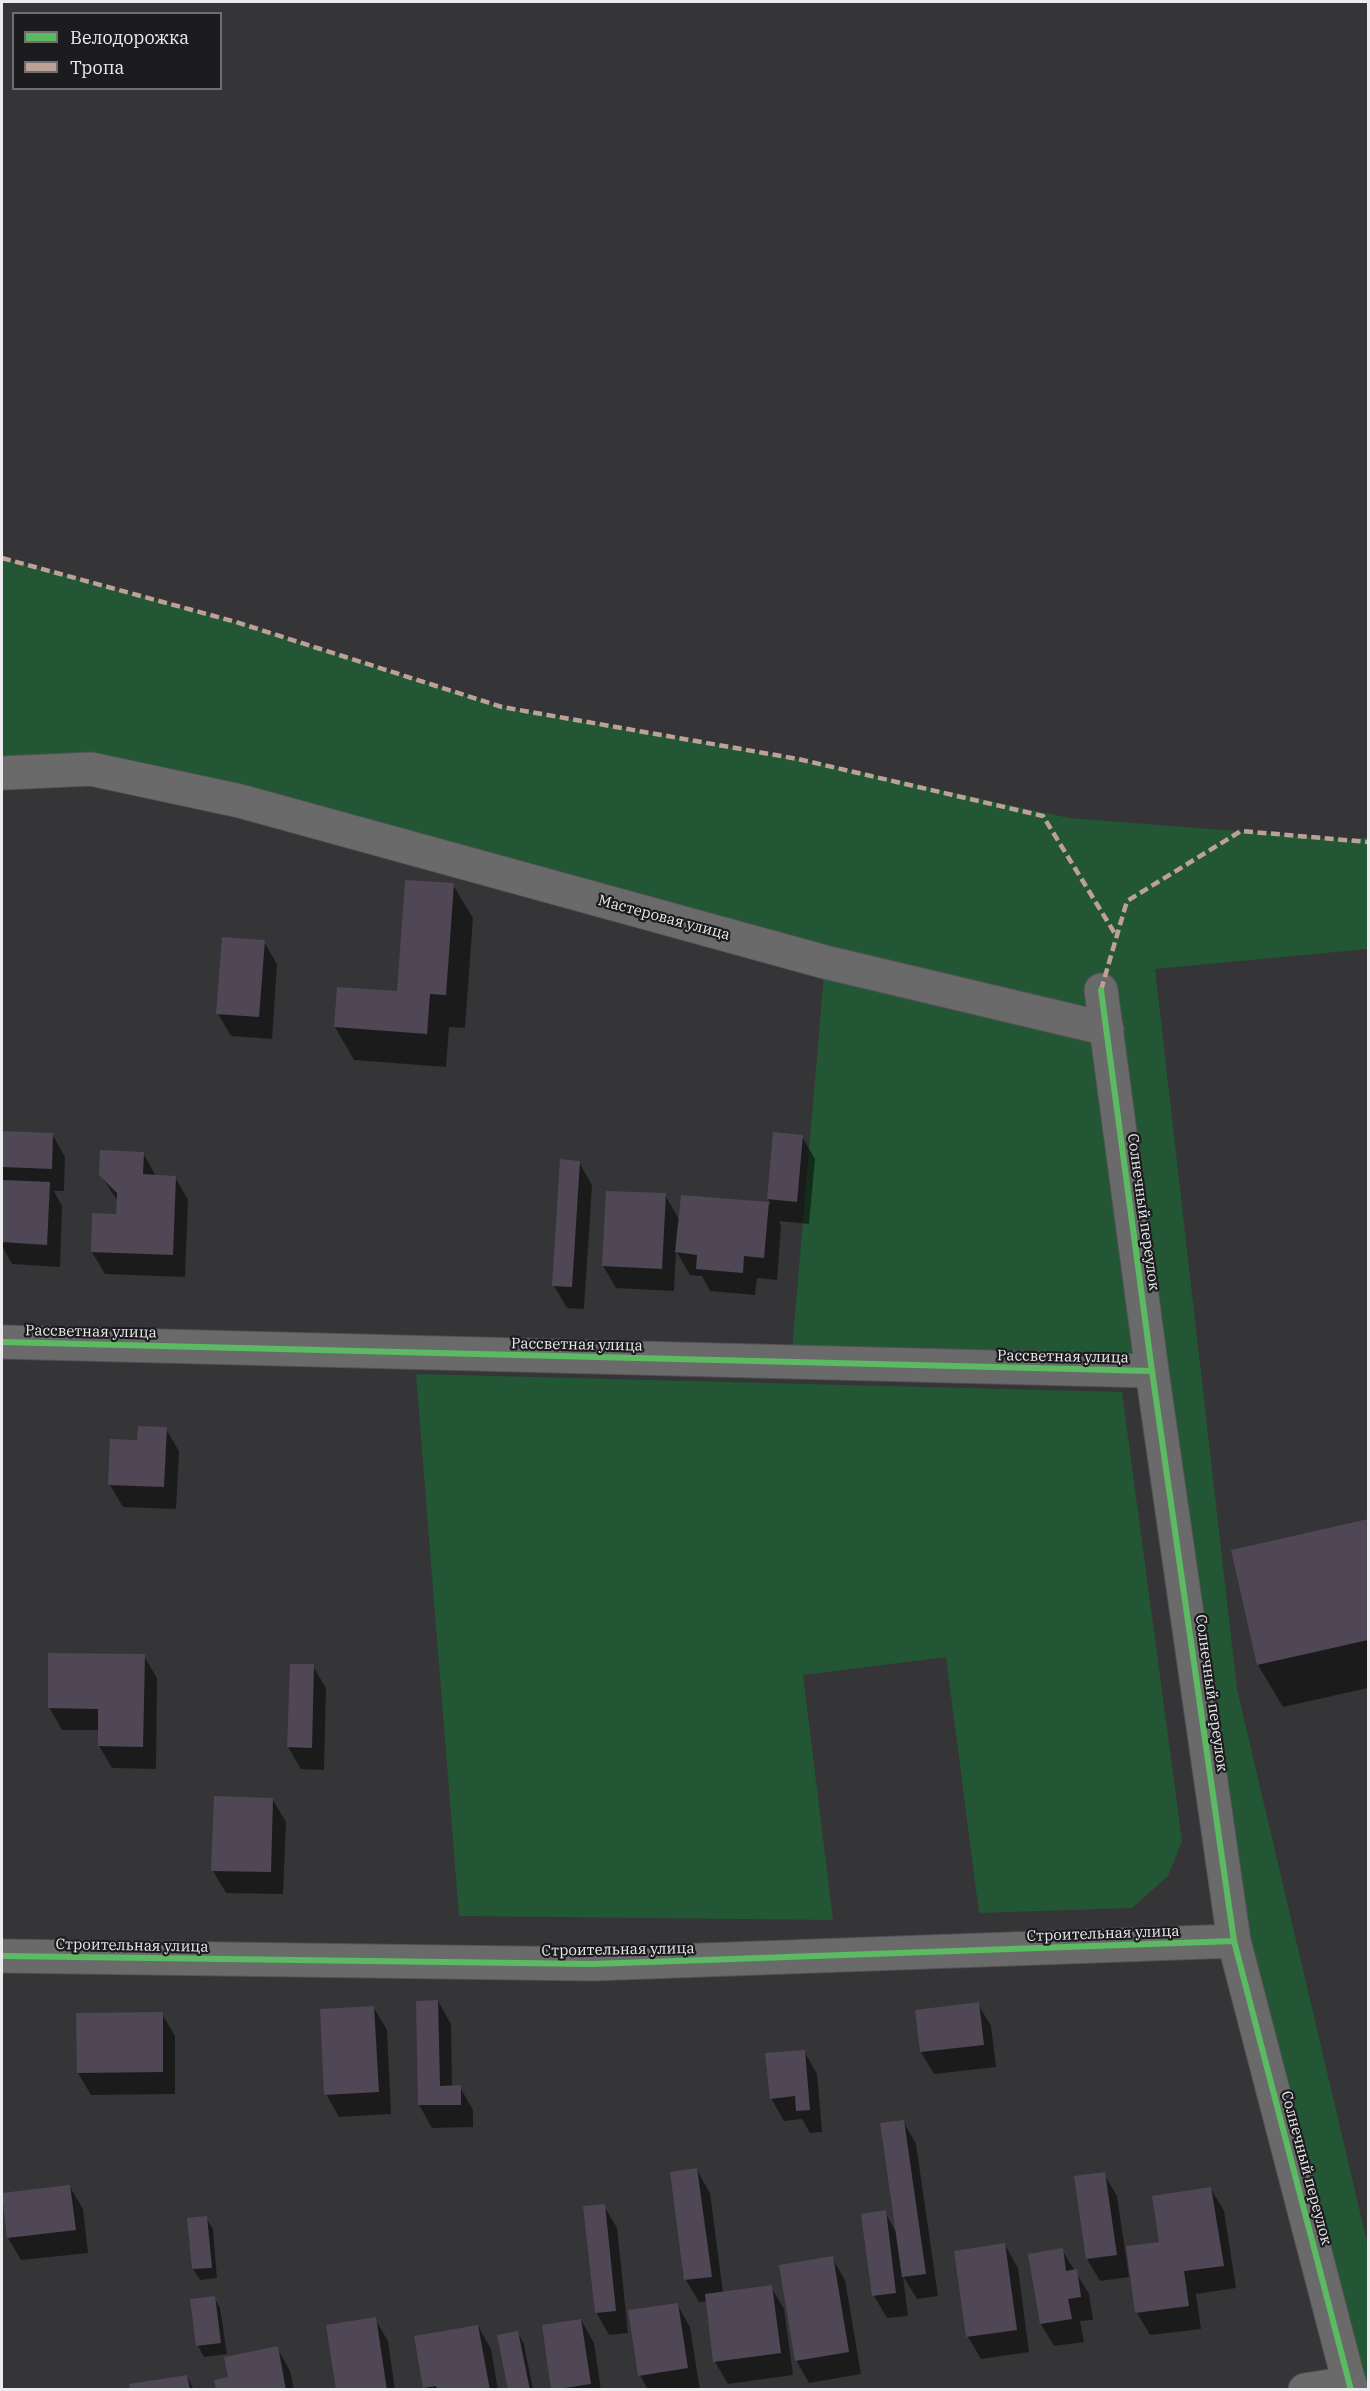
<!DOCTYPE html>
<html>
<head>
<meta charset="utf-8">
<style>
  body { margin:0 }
  #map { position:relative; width:1370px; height:2391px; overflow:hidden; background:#353436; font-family:"IBM Plex Serif",serif }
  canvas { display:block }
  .frame { position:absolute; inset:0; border:3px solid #ecebee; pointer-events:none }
  .legend { position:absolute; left:12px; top:12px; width:210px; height:78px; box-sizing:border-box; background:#1c1b1d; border:2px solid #6f6e71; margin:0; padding:8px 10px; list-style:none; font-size:18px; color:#ecebee }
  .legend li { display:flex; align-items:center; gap:12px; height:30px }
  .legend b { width:30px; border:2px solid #6f6e71 }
</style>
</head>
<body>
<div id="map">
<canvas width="1370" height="2391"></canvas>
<div class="frame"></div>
<ul class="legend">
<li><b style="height:8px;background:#5cba63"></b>Велодорожка</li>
<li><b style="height:8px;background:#bda197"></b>Тропа</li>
</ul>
</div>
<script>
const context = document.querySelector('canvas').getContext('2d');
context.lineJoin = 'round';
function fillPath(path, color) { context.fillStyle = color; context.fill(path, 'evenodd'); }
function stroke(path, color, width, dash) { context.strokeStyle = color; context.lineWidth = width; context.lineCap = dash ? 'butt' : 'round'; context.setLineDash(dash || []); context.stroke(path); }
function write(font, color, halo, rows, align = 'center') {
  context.font = font + ' "IBM Plex Serif",serif'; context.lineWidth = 4.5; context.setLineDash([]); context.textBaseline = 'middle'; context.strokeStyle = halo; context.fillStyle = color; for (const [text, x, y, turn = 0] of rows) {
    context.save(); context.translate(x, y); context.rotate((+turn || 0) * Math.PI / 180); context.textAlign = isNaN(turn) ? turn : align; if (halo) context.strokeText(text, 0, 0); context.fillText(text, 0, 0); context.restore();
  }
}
fillPath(new Path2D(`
  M2,558l234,64 266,85 296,52 271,59 283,22 16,-3v112l-213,20 82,720 131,557v143h-17l-117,-448 -82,-570 -361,-9 34,-400 -602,-165 -221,-24z
  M416,1374l706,18 60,449 -14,35 -36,32 -153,5 -33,-256 -143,18 30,245 -374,-4z`), '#235634');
fillPath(new Path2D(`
  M453,885l20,33 -8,110 -16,-1 -3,40 -92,-7 -19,-33 64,-35z
  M264,942l13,22 -5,75 -41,-3 -13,-22z
  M2,1132l50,2 13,23 -1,34h-10l8,15 -2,61 -48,-3 -10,-18z
  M802,1137l13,22 -6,65 -30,-3 2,5 -4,54 -20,-2 -2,17 -45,-4 -8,-15 -12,-1 -14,-24 -2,40 -58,-3 -13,-22 62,-71 15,26 2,-25 89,8 -3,-5z
  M143,1153l13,23 19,1 13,23 -3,77 -80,-3 -13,-22 25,-36 1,-14 -17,-27z
  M579,1162l13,23 -8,124 -17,-1 -13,-22z
  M166,1429l13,22 -3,58 -53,-2 -13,-22 29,-43z
  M1368,1520v168l-85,19 -25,-42 -26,-114z
  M144,1656l13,22 -1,91 -44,-1 -13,-22v-16h-37l-13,-23z
  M313,1666l13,22 -2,82 -23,-1 -13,-22z
  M273,1800l13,22 -3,72 -57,-1 -13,-22z
  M438,2001l13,23 1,63h8l13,23v17l-41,1 -13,-23 -1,-103z
  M978,2004l13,22 5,41 -62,7 -13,-22z
  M374,2008l13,22 4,84 -52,3 -13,-23z
  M162,2014l13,22v58l-84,1 -13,-22z
  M804,2051l13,23 5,58 -12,1 -8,-14 -18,2 -13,-23z
  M903,2121l13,23 22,152 -21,3 -14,-23 5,40 -21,2 -13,-22 -11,-81 22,-3 12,22z
  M697,2170l13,23 13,100 48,-6 13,22 9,66 -65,9 -13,-22 -7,-61 -9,1 -13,-22 -15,-107z
  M1104,2174l13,22 12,81 -29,4 -13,-22 -11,-82z
  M70,2187l13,22 5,44 -67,7 -13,-22z
  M1211,2189l13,22 12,77 -40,6 5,35 -51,6 -13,-22 -9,-66 33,-3z
  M604,2206l13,22 11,105 -19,2 -13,-23z
  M206,2218l7,11 4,49 -17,2 -7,-11z
  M1005,2245l13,23 11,84 -48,7 -13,-22z
  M1062,2250l27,44 4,26 -13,1 4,21 -30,4 -13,-22 -11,-69z
  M832,2258l13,22 16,94 -52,9 -13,-23z
  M214,2297l6,11 7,46 -23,3 -6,-11 -6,-46z
  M677,2304l13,23 10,63h-52l-8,-15z
  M375,2319l13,22 7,49h-57z
  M581,2320l13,23 7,47h-48z
  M478,2326l13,23 7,41h-72l-2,-3z
  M518,2333l6,11 9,46h-24z
  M277,2348l13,23 4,19h-76l12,-12z
  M187,2376l7,14h-63z`), '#0007');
fillPath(new Path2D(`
  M405,880l49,3 -8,112 -16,-1 -3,40 -93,-7 3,-40 60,4z
  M222,937l43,3 -6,77 -43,-3z
  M2,1131l51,2 -1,36 -50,-2z
  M773,1132l30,3 -6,67 -30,-3z
  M100,1150l44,2 -1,22 33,2 -3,79 -82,-3 1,-39 24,1 1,-21 -18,-18z
  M560,1159l20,2 -8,126 -20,-1z
  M2,1180l48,2 -3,63 -45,-3z
  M606,1191l60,2 -4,76 -60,-3z
  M681,1195l88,7 -5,56 -20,-2 -1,17 -47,-4 1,-14 -22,-3z
  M138,1426l29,1 -3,60 -56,-2 2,-46 27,1z
  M1368,1519v121l-111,25 -26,-115z
  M48,1653l97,1 -2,93 -45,-1v-37l-50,-1z
  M290,1664h24l-2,84 -25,-1z
  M214,1796l59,2 -2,74 -60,-1z
  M438,2000l2,86 21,-1v20h-43l-2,-104z
  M979,2002l5,43 -64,7 -5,-42z
  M374,2006l5,86 -55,3 -4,-86z
  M163,2012v60l-86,1 -1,-60z
  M805,2050l5,60 -14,1 -1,-15 -25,3 -5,-46z
  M904,2120l22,154 -24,3 -22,-154z
  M697,2168l15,109 -28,3 -14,-108z
  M1105,2172l12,83 -31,4 -12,-83z
  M70,2185l6,45 -69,8 -5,-45z
  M1211,2187l13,79 -40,5 5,35 -54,7 -9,-67 33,-4 -7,-46z
  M605,2204l11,107 -21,2 -12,-107z
  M886,2210l10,83 -24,3 -11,-82z
  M207,2216l5,52 -20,1 -5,-51z
  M1005,2243l12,87 -51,7 -12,-86z
  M1063,2248l3,23 11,-2 4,28 -13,2 4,20 -32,5 -12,-70z
  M833,2256l16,96 -54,9 -16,-96z
  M772,2285l9,68 -68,9 -8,-68z
  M215,2296l6,47 -25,3 -6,-47z
  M678,2303l10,65 -50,8 -10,-66z
  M376,2317l11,73h-51l-10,-65z
  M581,2319l10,65 -40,6 -9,-65z
  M478,2325l12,65h-53l-1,-4 -13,2 -9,-52z
  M518,2331l12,59h-22l-11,-55z
  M278,2346l8,44h-70l-2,-10 14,-3 -4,-20z
  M187,2375l3,15h-60l-1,-6z`), '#4f4755');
const street = new Path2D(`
  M2,773l89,-4 149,32 585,161 282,67
  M1101,990l51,381 82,570 117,449
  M2,1342l1150,29
  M2,1956l590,8 642,-23
  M1305,2390l45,-7`);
stroke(street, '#535254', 35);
stroke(street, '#6a6a6b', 33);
stroke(new Path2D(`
  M2,558l234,64 266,85 296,52 245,57 74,121
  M1101,990l26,-89 114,-70 127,11`), '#bda197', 4.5, [9, 4.5]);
stroke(new Path2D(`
  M1101,990l51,381 82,570 117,449
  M2,1342l1150,29
  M2,1956l590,8 642,-23`), '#5cba63', 6);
write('15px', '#ecebee', '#1c1b1d', [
  ["Мастеровая улица",664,918,15],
  ["Солнечный переулок",1143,1212,82],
  ["Рассветная улица",91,1332,1],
  ["Рассветная улица",577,1345,1],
  ["Рассветная улица",1063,1357,1],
  ["Солнечный переулок",1211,1693,82],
  ["Строительная улица",1103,1934,-2],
  ["Строительная улица",132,1946,1],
  ["Строительная улица",618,1950,-1],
  ["Солнечный переулок",1306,2168,75]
]);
</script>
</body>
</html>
